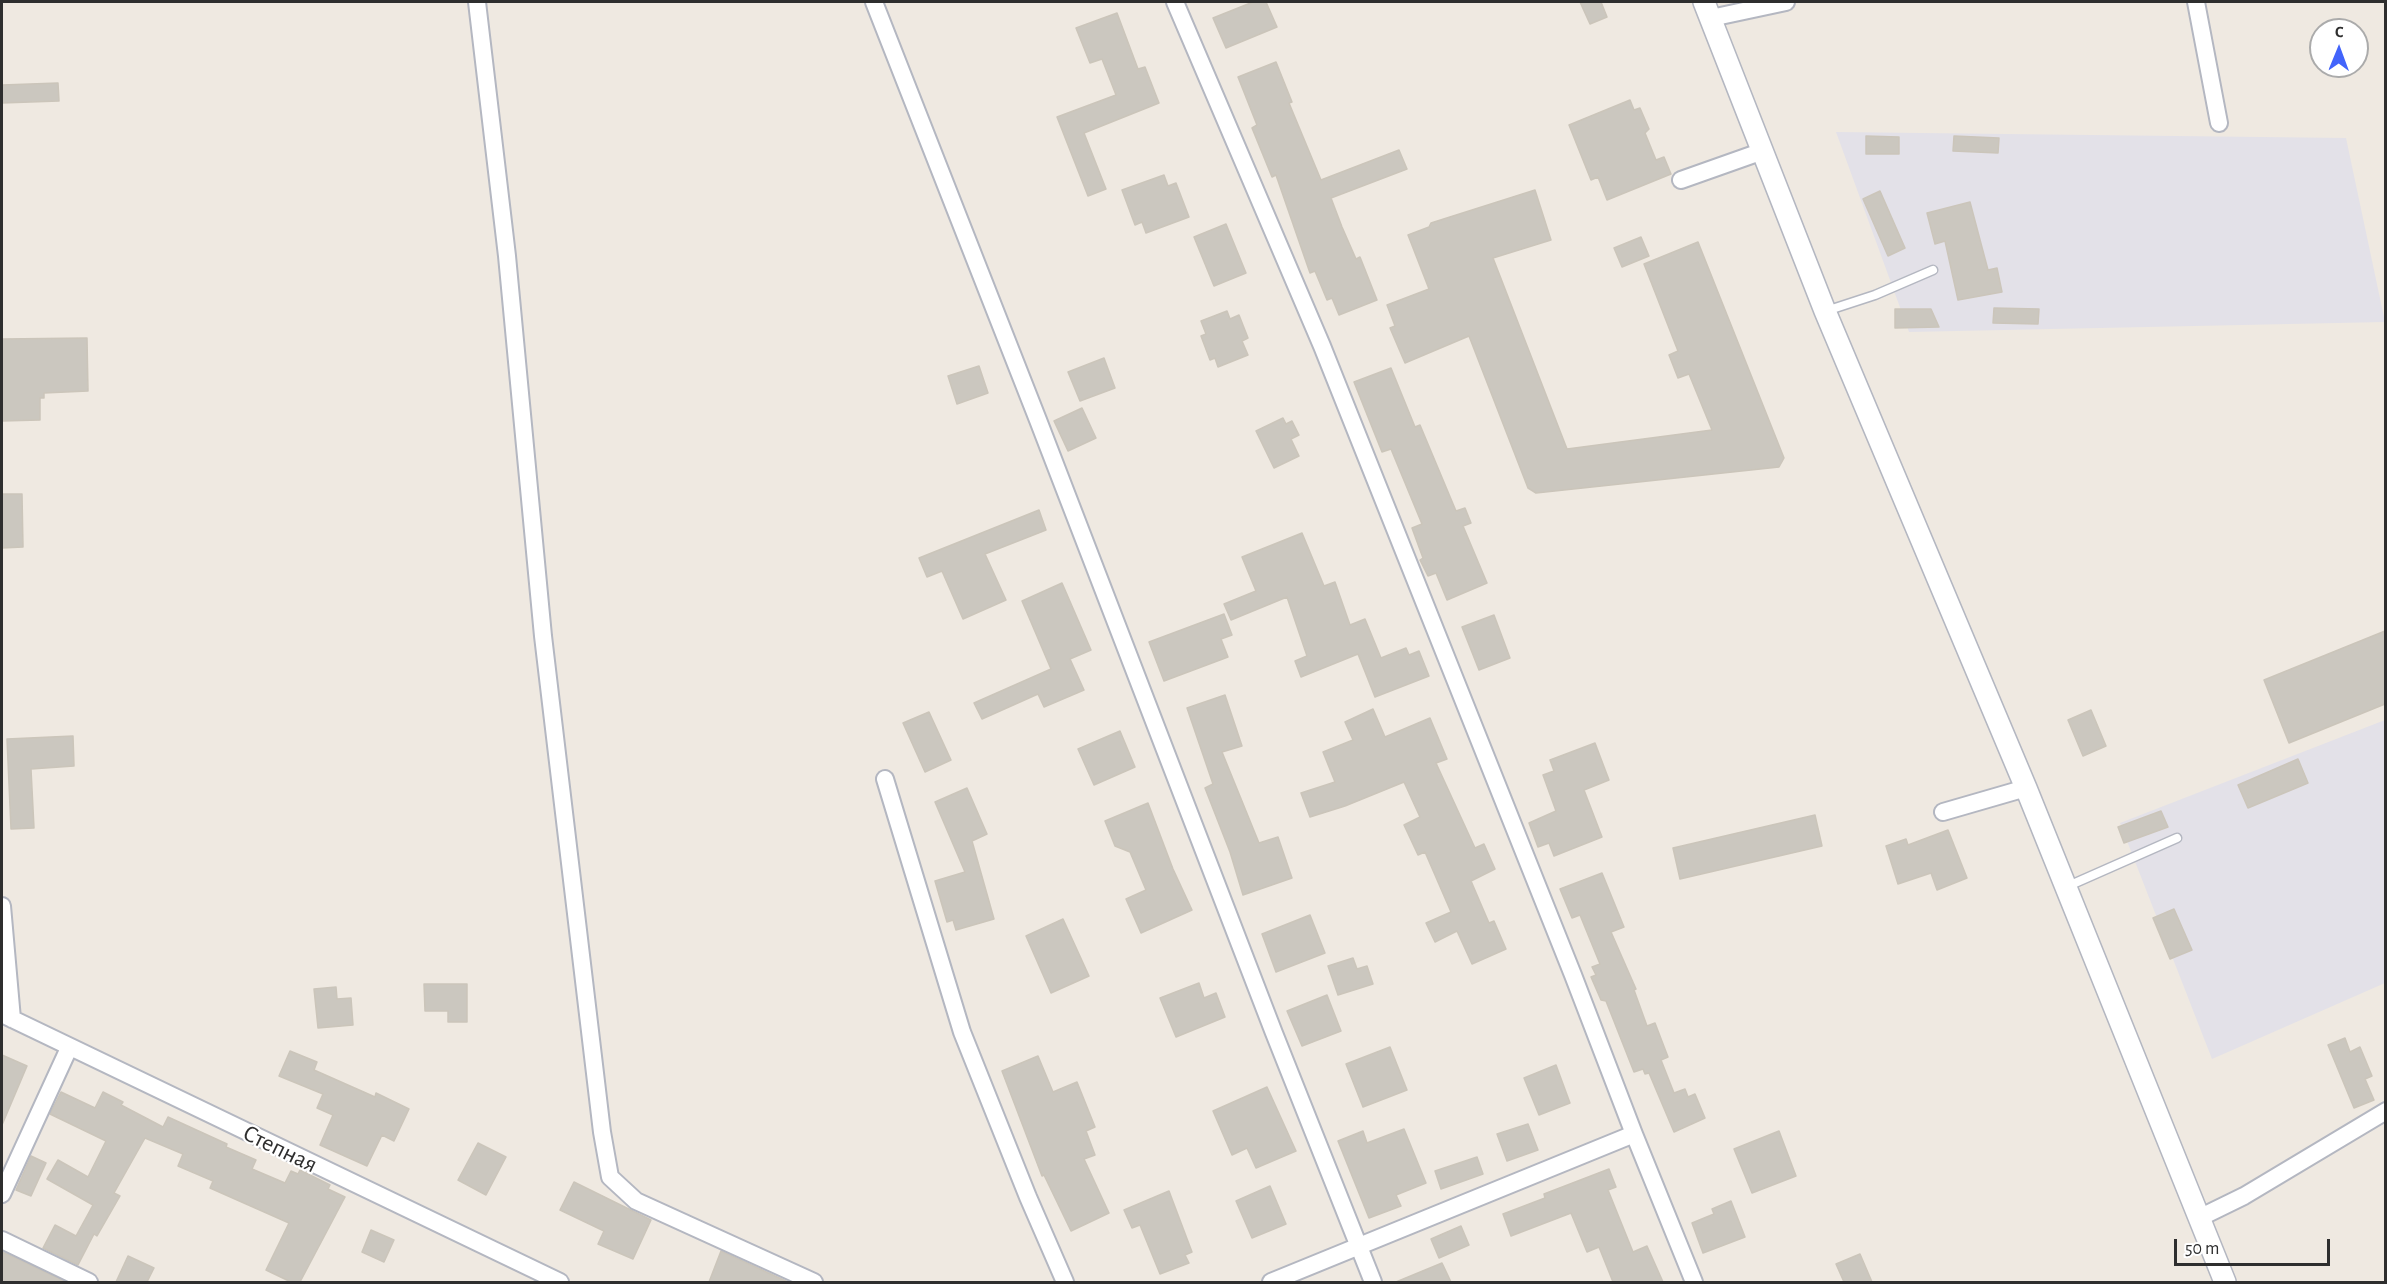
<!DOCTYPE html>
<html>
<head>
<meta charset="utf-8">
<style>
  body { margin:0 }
  #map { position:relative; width:2387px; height:1284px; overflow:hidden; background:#efe9e1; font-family:"Alegreya Sans",sans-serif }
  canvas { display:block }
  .frame { position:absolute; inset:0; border:3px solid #2e2e2e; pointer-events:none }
  .north { position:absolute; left:2309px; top:18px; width:60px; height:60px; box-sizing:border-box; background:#fff; border:2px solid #ababab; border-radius:50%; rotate:1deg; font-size:16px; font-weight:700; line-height:24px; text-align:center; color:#2e2e2e }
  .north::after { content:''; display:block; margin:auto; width:21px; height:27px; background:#4264fb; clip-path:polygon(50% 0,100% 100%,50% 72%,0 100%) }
  .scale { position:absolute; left:2174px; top:1239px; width:156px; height:27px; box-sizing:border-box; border:3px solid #2e2e2e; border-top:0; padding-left:8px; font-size:18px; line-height:21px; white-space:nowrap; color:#2e2e2e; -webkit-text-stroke:4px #fff; paint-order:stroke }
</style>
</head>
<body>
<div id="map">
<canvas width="2387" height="1284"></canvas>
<div class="frame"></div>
<div class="north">С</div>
<div class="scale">50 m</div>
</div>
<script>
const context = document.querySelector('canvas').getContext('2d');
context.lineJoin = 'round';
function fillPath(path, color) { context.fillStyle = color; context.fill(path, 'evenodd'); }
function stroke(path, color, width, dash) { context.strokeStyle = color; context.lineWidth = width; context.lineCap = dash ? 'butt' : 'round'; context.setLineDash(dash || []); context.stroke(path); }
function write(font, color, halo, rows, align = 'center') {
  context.font = font + ' "Alegreya Sans",sans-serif'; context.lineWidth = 4.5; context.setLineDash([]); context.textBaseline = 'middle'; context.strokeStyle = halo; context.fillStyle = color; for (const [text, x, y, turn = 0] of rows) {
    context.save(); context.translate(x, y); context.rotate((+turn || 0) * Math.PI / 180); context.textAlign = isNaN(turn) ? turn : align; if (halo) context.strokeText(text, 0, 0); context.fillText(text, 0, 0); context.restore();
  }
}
fillPath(new Path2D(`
  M1836,132l510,6 39,184 -476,10z
  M2385,720v263l-173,76 -92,-236z`), '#e3e1e8');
const building = new Path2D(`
  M1253,2h13l11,25 -51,21 -13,-30z
  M1580,2h21l6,15 -17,7z
  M1117,13l21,56 7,-2 14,36 -75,30 22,56 -18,7 -31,-79 59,-22 -14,-36 -12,4 -14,-35z
  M1276,62l16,40 -3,1 32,77 78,-30 8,19 -76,29 11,29 14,32 4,-2 17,43 -38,15 -7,-17 -5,2 -12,-29 -5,2 -34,-98 -4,2 -20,-49 5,-3 -19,-48z
  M58,83l1,18 -57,2v-18z
  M1630,100l4,10 6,-2 9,21 -4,4 11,27 8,-3 7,17 -64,26 -9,-23 -7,3 -22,-55z
  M1866,136l33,1v17h-33z
  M1954,136l45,2 -1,15 -45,-2z
  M1164,175l4,11 8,-3 13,34 -43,16 -4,-11 -7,3 -13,-35z
  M1535,190l16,50 -58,18 74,191 145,-19 -23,-56 -11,4 -9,-23 9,-4 -34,-87 54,-22 86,216 -5,9 -243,26 -8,-5 -59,-152 -64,27 -15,-35 5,-2 -8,-21 42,-16 -21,-54 21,-8 2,-4z
  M1880,191l25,57 -17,8 -25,-57z
  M1970,202l18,68 9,-2 5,24 -44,8 -13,-59 -10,3 -8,-31z
  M1226,224l20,49 -32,13 -20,-49z
  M1641,237l8,19 -27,11 -8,-19z
  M1994,308l45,1 -1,15 -45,-1z
  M1895,309h36l8,18 -44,1z
  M1227,311l3,8 9,-4 9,23 -6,3 6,14 -30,12 -3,-9 -5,2 -9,-24 5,-2 -5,-13z
  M87,338l1,53 -44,2v5h-4v22l-38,1v-82z
  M1104,358l11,30 -35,13 -12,-29z
  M979,366l9,27 -31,11 -9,-28z
  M1391,368l24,59 5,-2 36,86 9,-3 6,15 -8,3 24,57 -40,17 -11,-27 -8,3 -8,-16 3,-2 -11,-30 10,-4 -31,-75 -9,3 -28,-70z
  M1082,408l14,30 -28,13 -14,-30z
  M1283,418l3,6 6,-3 7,14 -8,4 8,17 -25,12 -18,-37z
  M2,494h20l1,53 -21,1z
  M1039,510l7,20 -61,24 21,46 -43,19 -21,-48 -15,6 -8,-19z
  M1302,533l22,53 11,-4 15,43 15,-6 16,39 25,-10 3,7 10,-4 10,25 -54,21 -17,-43 -57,23 -6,-16 12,-5 -20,-59 -56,23 -7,-16 32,-13 -14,-34z
  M1062,583l29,67 -21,9 14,31 -40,17 -6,-13 -56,25 -8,-16 77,-34 -29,-68z
  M1224,614l8,21 -11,4 7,18 -64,24 -15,-39z
  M1494,615l16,43 -31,12 -17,-43z
  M2385,631v73l-96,39 -25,-63z
  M1225,695l17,51 -20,6 37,91 19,-6 14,41 -49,17 -13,-43 -25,-64 8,-4 -26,-76z
  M1373,709l12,28 45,-19 17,41 -11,4 39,85 9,-4 11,25 -24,12 18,42 5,-2 12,28 -34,15 -15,-33 -22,11 -9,-19 25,-11 -26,-60 -7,3 -14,-30 16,-8 -16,-35 -59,24 -35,11 -9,-24 34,-11 -12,-30 30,-12 -8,-18z
  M2091,710l15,36 -23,10 -15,-36z
  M929,712l22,48 -26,12 -22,-49z
  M1120,731l15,36 -41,18 -16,-36z
  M73,736l1,30 -43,3 3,59 -23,1 -4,-90z
  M1595,743l14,37 -25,10 18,47 -48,19 -5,-13 -11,4 -9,-24 27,-12 -13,-36 11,-4 -4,-11z
  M2298,759l10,24 -60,25 -10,-23z
  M967,788l20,46 -15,7 22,78 -38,11 -3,-10 -6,2 -12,-41 30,-9 -30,-70z
  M1148,803l25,66 19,41 -51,23 -15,-34 20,-9 -16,-38 -15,-6 -10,-25z
  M2161,811l7,16 -44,16 -6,-16z
  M1815,815l7,31 -142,33 -7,-31z
  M1948,830l19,48 -30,12 -6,-17 -33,11 -12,-38 20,-7 2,6z
  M1602,873l22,54 -13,5 25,57 -2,1 13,36 8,-3 13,34 -7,3 13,33 11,-4 3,8 7,-3 10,24 -31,14 -25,-59 -4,1 -2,-5 -9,3 -28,-71 -5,-1 -10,-23 5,-2 -4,-8 8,-3 -20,-49 -8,3 -12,-29z
  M2174,909l18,41 -22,9 -17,-41z
  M1310,915l15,38 -49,19 -14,-38z
  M1063,919l26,57 -38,17 -25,-57z
  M1353,958l4,11 10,-3 6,18 -35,11 -10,-29z
  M1199,983l5,15 12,-5 9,24 -49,20 -16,-39z
  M424,984h43v38h-19v-11h-23z
  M336,987l1,12 14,-1 2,27 -35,3 -4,-39z
  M1327,995l14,36 -39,15 -15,-35z
  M2345,1038l5,14 10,-5 12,29 -7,3 9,21 -20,8 -26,-63z
  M1390,1047l17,43 -44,17 -17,-43z
  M290,1051l27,11 -3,8 61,27 1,-4 33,16 -15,32 -12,-6 -15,31 -47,-21 13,-30 -16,-7 6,-14 -44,-18z
  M2,1055l25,11 -25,59z
  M1038,1056l15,36 24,-10 18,45 -9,4 9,24 -11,4 25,54 -38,18 -27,-56 -2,1 -40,-105z
  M1556,1065l14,38 -31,12 -15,-37z
  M1267,1087l29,64 -40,17 -9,-20 -15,7 -19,-44z
  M61,1092l34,16 8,-16 20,10 -2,3 42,22 5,-10 59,27 -1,3 30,13 -4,9 33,14 6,-12 7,3 2,-4 30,15 -2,4 17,8 -45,85h-9l-25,-12 23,-47 -79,-35 3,-7 -35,-15 5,-12 -38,-16 -31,55 6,3 -23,40 -3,-2 -16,31 -35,-17 12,-23 21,11 17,-31 -46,-26 11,-19 30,17 18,-36 -56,-27z
  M1528,1124l10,26 -31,11 -10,-27z
  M1404,1129l22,54 -30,12 5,11 -32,12 -31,-77 25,-10 4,12z
  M1779,1131l17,45 -44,17 -18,-44z
  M478,1143l28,14 -20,38 -28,-15z
  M31,1156l15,7 -15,33 -15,-6z
  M1477,1157l6,17 -42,15 -6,-18z
  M1609,1169l7,18 -8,3 25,62 14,-6 16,36h-50l-14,-35 -12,5 -16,-39 -60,23 -8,-22 42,-16 -1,-4z
  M574,1182l77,38 -18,39 -35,-15 6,-13 -44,-21z
  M1270,1186l16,38 -34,14 -16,-37z
  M1169,1191l23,61 -7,3 4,8 -29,11 -20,-49 -8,3 -8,-18z
  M1731,1201l14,36 -42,16 -11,-30 22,-9 -2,-5z
  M1461,1226l8,19 -30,13 -8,-19z
  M371,1230l23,10 -10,22 -22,-10z
  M721,1251l56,26 11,5h-79z
  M2,1252l16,7 48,23h-64z
  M1860,1254l12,28h-28l-8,-18z
  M128,1256l26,12 -7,14h-31z
  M1442,1263l9,19h-55z`);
fillPath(building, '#cbc7bf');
stroke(building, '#cbc5ba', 1.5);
const service = new Path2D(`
  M1826,311l49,-16 58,-25
  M2066,887l111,-49`);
const minor = new Path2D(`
  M477,2l30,254 36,380 59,496 8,45 26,24 178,81
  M874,2l164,418 236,613 99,249
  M1175,2l147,344 251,629 61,159 60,148
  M2196,2l23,121
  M1711,18l75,-16
  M1681,180l82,-29
  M885,779l77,253 66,165 37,85
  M1943,812l83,-24
  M2,906l10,113
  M2,1014l558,268
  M2,1194l67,-146
  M2199,1218l45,-22 142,-85
  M2,1240l87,42
  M1271,1282l363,-148`);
const tertiary = new Path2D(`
  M1704,2l121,309 201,477 199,494`);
stroke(service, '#b4b7c1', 11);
stroke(minor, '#b4b7c1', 20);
stroke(tertiary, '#b4b7c1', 24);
stroke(service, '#fff', 8);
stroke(minor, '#fff', 16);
stroke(tertiary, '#fff', 21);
write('24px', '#2e2e2e', '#fff', [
  ["Степная",280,1149,26]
]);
</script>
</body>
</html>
